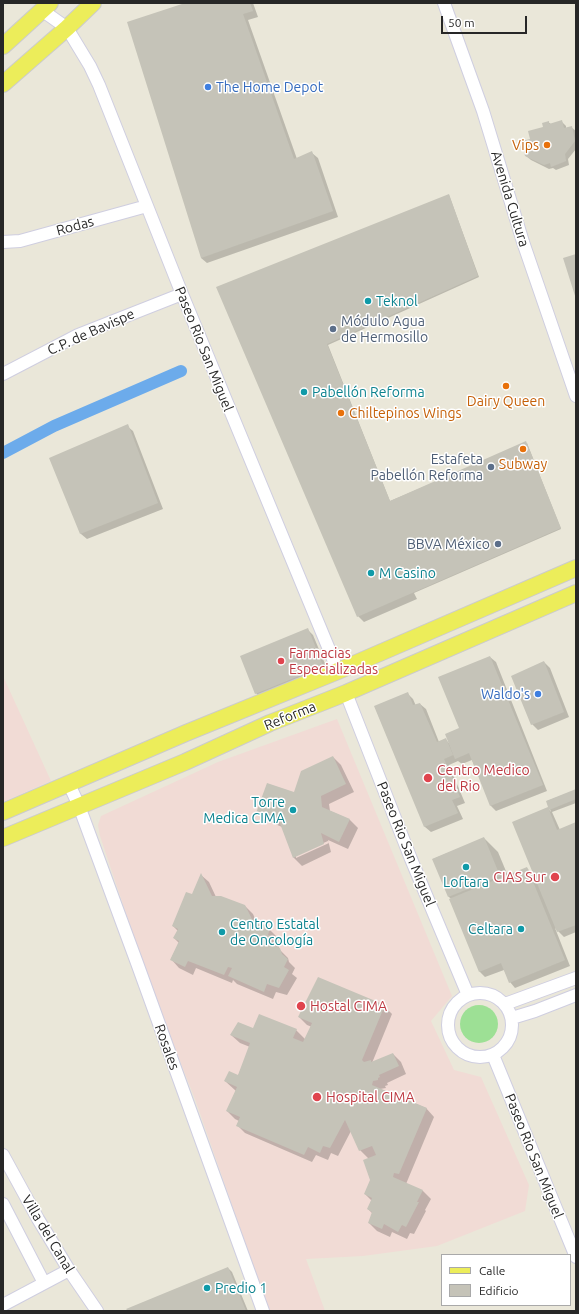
<!DOCTYPE html>
<html>
<head>
<meta charset="utf-8">
<style>
  body { margin:0 }
  #map { position:relative; width:579px; height:1314px; overflow:hidden; background:#eae7d9; font-family:Ubuntu,sans-serif }
  canvas { display:block }
  .frame { position:absolute; inset:0; border:4px solid #272727; pointer-events:none }
  .legend { position:absolute; left:441px; top:1254px; width:130px; height:52px; box-sizing:border-box; background:#fff; border:1px solid #a9a9a9; margin:0; padding:5px 7px; list-style:none; font-size:12px; color:#272727 }
  .legend li { display:flex; align-items:center; gap:8px; height:20px }
  .legend b { width:20px; border:1px solid #a9a9a9 }
  .scale { position:absolute; left:441px; top:16px; width:86px; height:18px; box-sizing:border-box; border:2px solid #272727; border-top:0; padding-left:5px; font-size:12px; line-height:14px; white-space:nowrap; color:#272727; -webkit-text-stroke:3px #fff; paint-order:stroke }
</style>
</head>
<body>
<div id="map">
<canvas width="579" height="1314"></canvas>
<div class="frame"></div>
<ul class="legend">
<li><b style="height:5px;background:#eced5a"></b>Calle</li>
<li><b style="height:11px;background:#c5c3b8"></b>Edificio</li>
</ul>
<div class="scale">50 m</div>
</div>
<script>
const context = document.querySelector('canvas').getContext('2d');
context.lineJoin = 'round';
function fillPath(path, color) { context.fillStyle = color; context.fill(path, 'evenodd'); }
function stroke(path, color, width, dash) { context.strokeStyle = color; context.lineWidth = width; context.lineCap = dash ? 'butt' : 'round'; context.setLineDash(dash || []); context.stroke(path); }
function write(font, color, halo, rows, align = 'center') {
  context.font = font + ' Ubuntu,sans-serif'; context.lineWidth = 3; context.setLineDash([]); context.textBaseline = 'middle'; context.strokeStyle = halo; context.fillStyle = color; for (const [text, x, y, turn = 0] of rows) {
    context.save(); context.translate(x, y); context.rotate((+turn || 0) * Math.PI / 180); context.textAlign = isNaN(turn) ? turn : align; if (halo) context.strokeText(text, 0, 0); context.fillText(text, 0, 0); context.restore();
  }
}
fillPath(new Path2D(`
  M3,676l48,105 -48,21z
  M337,719l115,277 -21,25 23,49 27,7 48,108 -4,26 -88,35 -74,10 -57,3 19,52h-56l-74,-212 -44,-111 -51,-152 -2,-11 3,-9 117,-54z`), '#f1dbd5');
fillPath(new Path2D(`
  M460 1024a19 19 0 1 1 38 0a19 19 0 1 1-38 0Z`), '#9de095');
fillPath(new Path2D(`
  M188,3h65l5,14 -10,3 49,139 15,-6 6,5 20,59 -131,46 -6,-5z
  M548,122l3,2 11,-2 4,4v2l5,-1 5,4v18l-8,10 1,6 -13,5 -3,-2 -4,1 -18,-9 -5,-4 5,-16z
  M449,195l30,82 -91,41v2l-10,4 -1,-1 -49,22 62,156 137,-58 34,86 -147,64 3,6 -53,23 -6,-6 -140,-329z
  M127,426l6,5 30,78 -76,30 -6,-5 -30,-76z
  M307,629l6,6 15,36 -67,28 -5,-6z
  M490,657l6,5 51,129 -51,20 -5,-5 -19,-46 -10,4 -4,-3 -9,4 16,38 -8,3 6,13 -32,13 -6,-5 -50,-120 32,-14 6,6 3,7 4,-2 6,5 13,33 6,-3 5,5 10,-15z
  M544,662l6,6 19,49 -31,13 -6,-6z
  M333,757l8,8 13,27 -25,12 1,7 20,9 8,8 -10,21 -20,-9 3,12 -29,14 -8,-8 -12,-31 -16,-7 -8,-8 37,-19zM328,841l1,2 -33,15v-3z
  M576,790v13l-24,9 8,18 16,-7v109l-12,5 -9,-9 15,38 -55,22 -5,-6 -6,-12 -19,7 -5,-5 -29,-73 -2,-2 -16,-38 51,-21 14,14 10,24 19,-8 8,9 13,-69 3,4 -4,-11z
  M201,875l8,7 7,15 29,9 8,8 4,9 12,6 8,8 -1,4 3,4v4l9,9 1,4 6,6 -3,6 5,4 -10,17 -11,-3 -3,7 -36,-15 -4,-4 -1,3 -36,-15 -3,7 -14,-7 -8,-9 8,-16 -5,-5 4,-7 -5,-5 20,-31z
  M384,1006l8,8 -20,49 21,-9 8,8 5,12 -19,9 1,2 -3,1 1,2 -6,1 46,19 8,9 -28,67 17,7 8,8 -6,11 1,1 -12,23 -4,-1 -3,6 -15,-7 -2,5 -13,-6 -8,-8 4,-9 -5,-5 4,-8 -7,-7 7,-14 -3,-21 -9,-9 -9,-19 -13,25 -7,-3 -3,7 -12,-5 -4,7 -67,-29 -8,-8 2,-4 -4,-2 -8,-8 9,-20 -11,-10 13,-5 12,-29 -10,-4 -9,-8 23,-5h42l10,10 6,-13 -5,-2 -8,-8z
  M228,1268l4,4 16,39h-119z`), '#0003');
stroke(new Path2D(`
  M3,453l51,-27 127,-55`), '#6cabeb', 12);
fillPath(new Path2D(`
  M185,3h65l3,8 -10,3 51,145 18,-8 21,60 -132,47 -74,-236z
  M562,120l2,8 8,-2 3,15 -10,13 1,7 -15,6 -1,-4 -6,2 -19,-9 -3,-15 8,-2 -2,-8 15,-4 -1,-4 7,-2v3z
  M449,194l29,82 -151,68 63,157 136,-60 35,87 -204,89 -141,-330z
  M576,254v45l-13,-41z
  M128,424l30,79 -78,31 -31,-76z
  M308,628l15,38 -68,28 -15,-38z
  M490,656l53,129 -53,21 -21,-53 -14,6 -10,-25 14,-6 -21,-51z
  M544,661l20,51 -33,13 -20,-49z
  M408,692l5,13 7,-2 17,39 9,-4 7,17 -9,4 16,38 -8,3 6,13 -34,14 -50,-121z
  M333,756l13,28 -25,12 1,11 28,12 -11,23 -18,-9 3,11 -31,14 -14,-37 -23,-8 11,-30 27,9 7,-21z
  M576,789v10l-27,11 8,20 19,-8v103l-19,7 -45,-110 36,-15 -2,-6z
  M484,837l16,39 -52,21 -16,-38z
  M527,867l38,93 -56,23 -8,-20 -22,9 -30,-73z
  M201,873l11,23h9l24,9 7,14 18,9 -2,7 4,1 -1,8 9,4 2,6 6,5 -4,8 5,3 -10,18 -12,-4 -3,8 -36,-16 4,-8 -4,-1 -4,8 -36,-14 -3,6 -15,-7 9,-19 -6,-3 5,-9 -6,-3 14,-34 6,2z
  M318,977l67,28 -23,55 2,2 7,-2v2l22,-9 6,13 -20,9 1,2 -2,1v2l-5,1 -1,4 55,23 -28,66 -5,-1 -1,4 30,13 -6,12h2l-13,25 -4,-2 -4,7 -14,-8 -2,5 -14,-6 4,-11 -5,-3 5,-11 -8,-4 6,-14 -7,-20 13,-5 -4,-9 -13,5 -14,-31 -15,28 -7,-2 -3,7 -12,-6 -4,8 -68,-29 4,-9 -14,-6 11,-24 -13,-6 5,-10 9,4 12,-32 -20,-8 8,-13 15,6 6,-14 38,15 -4,9 10,4 9,-19 -14,-6z
  M228,1267l18,44h-118l-2,-2z`), '#c5c3b8');
const minor = new Path2D(`
  M444,3l39,108 40,131 53,154
  M43,11l24,17 23,38 9,19 83,209 156,377
  M3,242l17,-1 127,-35
  M3,374l75,-39 104,-41
  M346,693l65,166 57,136
  M69,784l10,22 58,157 126,348
  M448 1025a32 32 0 1 1 64 0a32 32 0 1 1-64 0Z
  M505,1004l71,-26
  M512,1018l23,-7 41,-16
  M493,1055l83,202
  M3,1155l35,64 31,51 28,41
  M3,1204l41,79
  M3,1305l66,-35`);
const major = new Path2D(`
  M3,46l47,-43
  M3,84l64,-56 26,-25
  M3,812l183,-79 152,-62 238,-103
  M3,838l182,-76 85,-39 76,-30 230,-100`);
stroke(minor, '#cfcee0', 14);
stroke(major, '#cbcbcb', 18);
stroke(minor, '#fff', 12);
stroke(major, '#eced5a', 16);
for (const [x, y, r, color] of [
  [208,87,4,"#3f7fe0"],
  [547,145,4,"#e8710a"],
  [368,301,4,"#0f9aa8"],
  [333,329,4,"#5c6f8a"],
  [506,386,4,"#e8710a"],
  [304,392,4,"#0f9aa8"],
  [341,413,4,"#e8710a"],
  [523,449,4,"#e8710a"],
  [491,467,4,"#5c6f8a"],
  [498,544,4,"#5c6f8a"],
  [371,573,4,"#0f9aa8"],
  [281,661,4,"#e0444e"],
  [538,694,4,"#3f7fe0"],
  [428,778,5,"#e0444e"],
  [293,810,4,"#0f9aa8"],
  [466,867,4,"#0f9aa8"],
  [555,877,5,"#e0444e"],
  [521,929,4,"#0f9aa8"],
  [222,932,4,"#0f9aa8"],
  [301,1006,5,"#e0444e"],
  [317,1097,5,"#e0444e"],
  [207,1288,4,"#0f9aa8"]
]) { const dot = new Path2D(); dot.arc(x, y, r, 0, 2 * Math.PI); context.fillStyle = color; context.fill(dot); stroke(dot, '#fff', 1.5); }
write('14px', '#366cbe', '#fff', [
  ["The Home Depot",216,87],
  ["Waldo's",530,694,"right"]
], 'left');
write('14px', '#c56008', '#fff', [
  ["Vips",539,145,"right"],
  ["Dairy Queen",506,401],
  ["Chiltepinos Wings",349,413,"left"],
  ["Subway",523,464]
]);
write('14px', '#272727', '#fff', [
  ["Avenida Cultura",510,199,73],
  ["Rodas",75,226,-15],
  ["C.P. de Bavispe",91,332,-24],
  ["Paseo Rio San Miguel",204,349,68],
  ["Reforma",290,716,-22],
  ["Paseo Rio San Miguel",406,844,68],
  ["Rosales",167,1047,70],
  ["Paseo Rio San Miguel",534,1156,68],
  ["Villa del Canal",48,1234,59]
]);
write('14px', '#0d838f', '#fff', [
  ["Teknol",376,301],
  ["Pabellón Reforma",312,392],
  ["M Casino",379,573],
  ["Torre",285,802,"right"],
  ["Medica CIMA",285,818,"right"],
  ["Loftara",466,882,"center"],
  ["Centro Estatal",230,924],
  ["de Oncología",230,940],
  ["Celtara",513,929,"right"],
  ["Predio 1",215,1288]
], 'left');
write('14px', '#4e5e75', '#fff', [
  ["Módulo Agua",341,321,"left"],
  ["de Hermosillo",341,337,"left"],
  ["Estafeta",483,459],
  ["Pabellón Reforma",483,475],
  ["BBVA México",490,544]
], 'right');
write('14px', '#be3a42', '#fff', [
  ["Farmacias",289,653],
  ["Especializadas",289,669],
  ["Centro Medico",437,770],
  ["del Rio",437,786],
  ["CIAS Sur",546,877,"right"],
  ["Hostal CIMA",310,1006],
  ["Hospital CIMA",326,1097]
], 'left');
</script>
</body>
</html>
